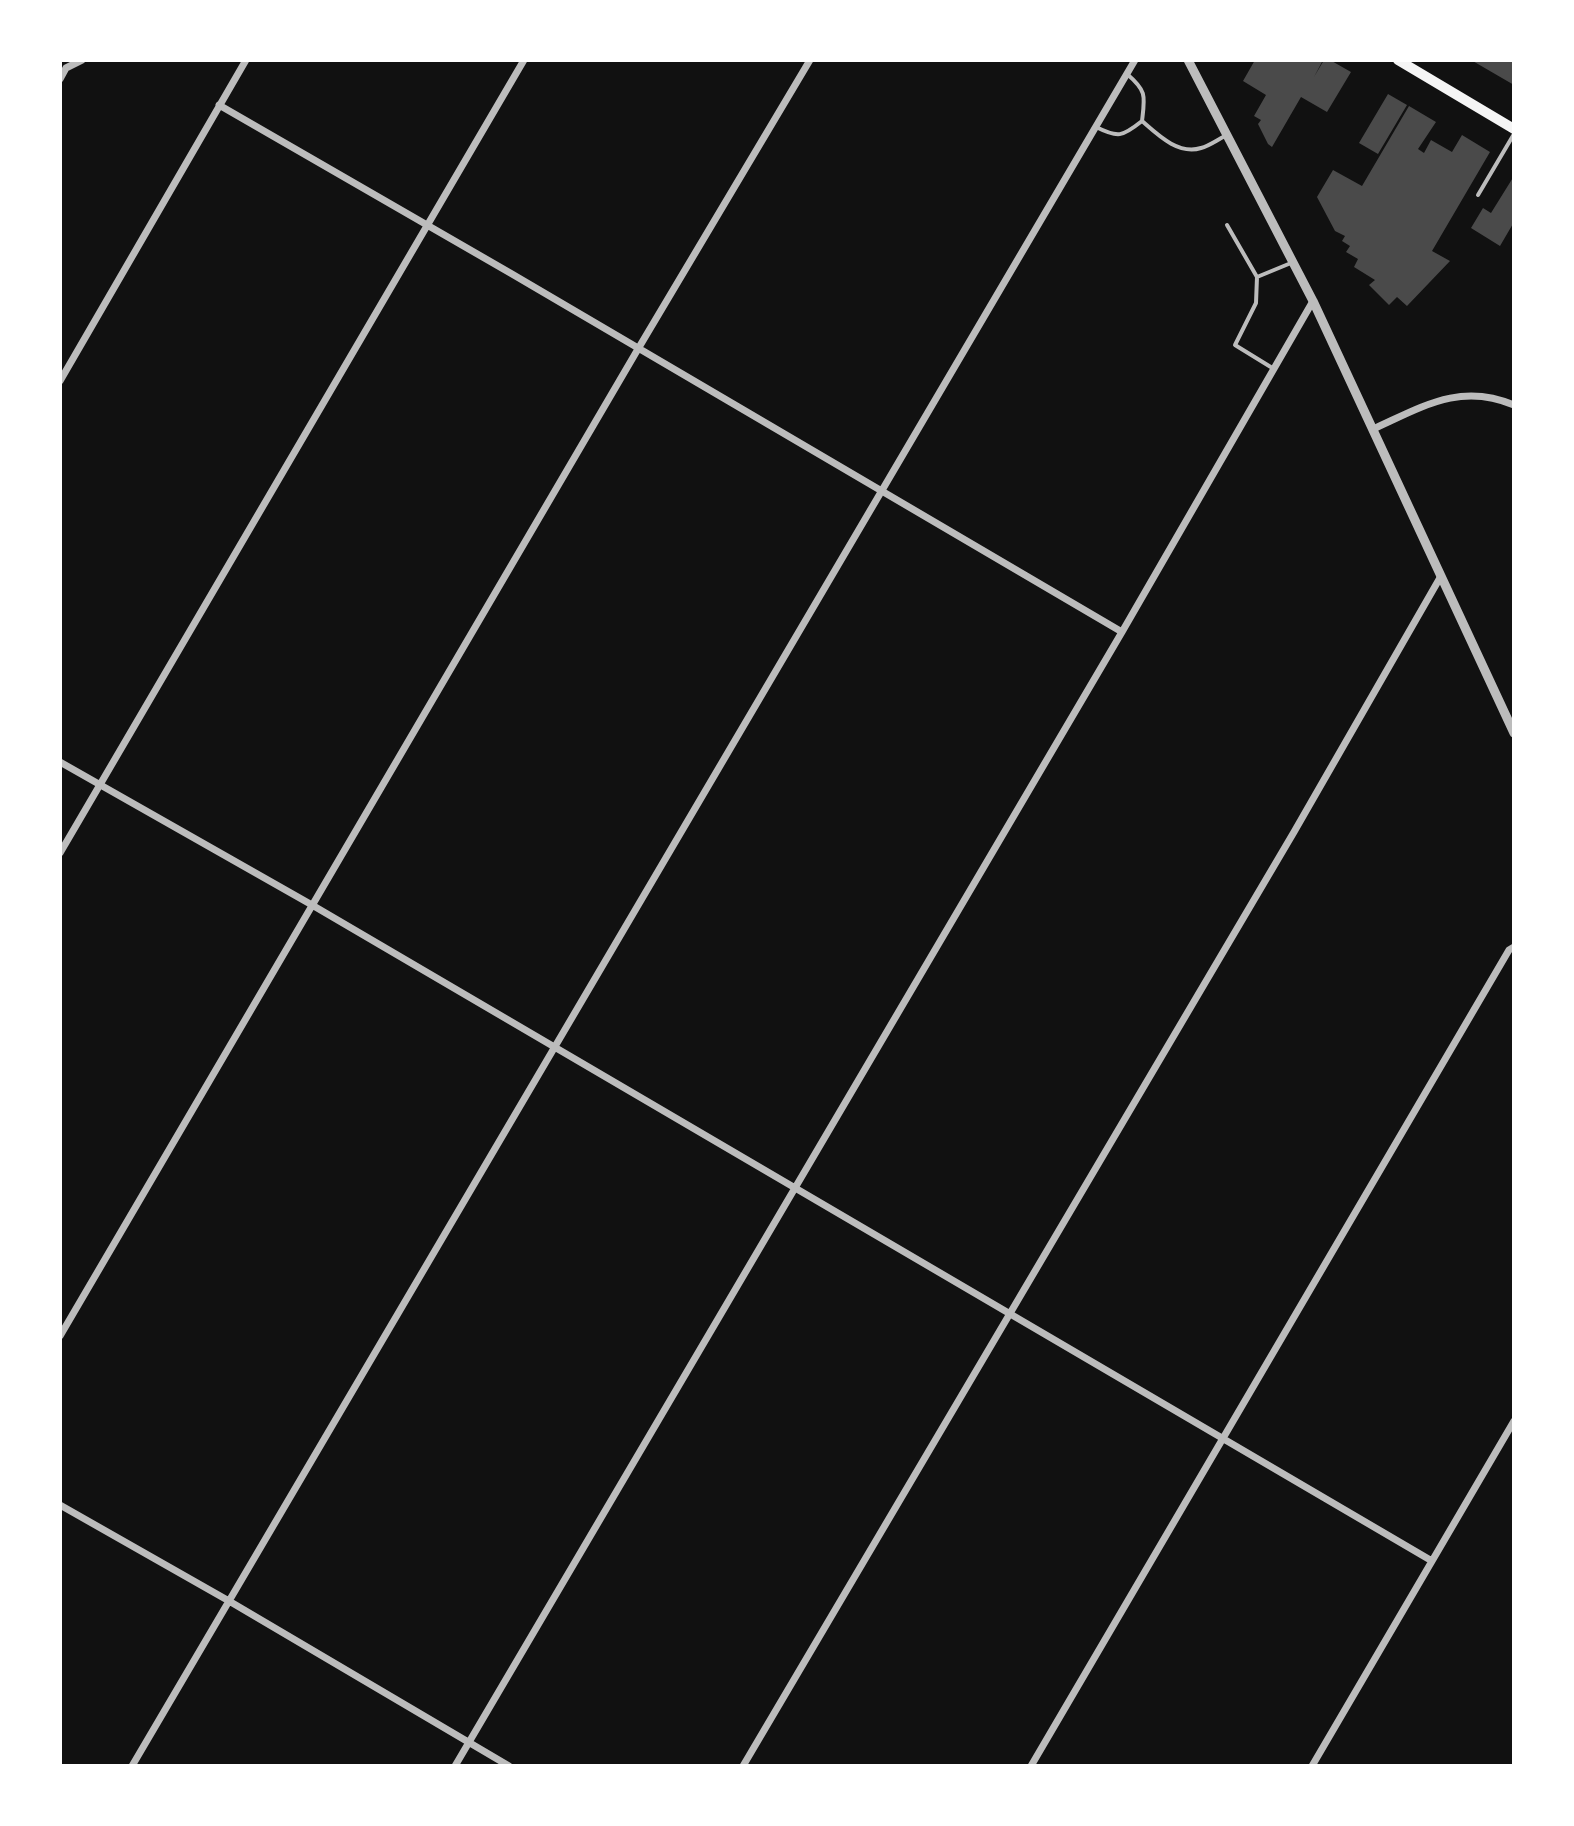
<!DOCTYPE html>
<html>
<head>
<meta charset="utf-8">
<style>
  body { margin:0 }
  #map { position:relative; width:1574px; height:1826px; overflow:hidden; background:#111; font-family:Montserrat,sans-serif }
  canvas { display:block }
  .frame { position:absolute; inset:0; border:62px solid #fff; pointer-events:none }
</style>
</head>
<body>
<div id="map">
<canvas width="1574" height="1826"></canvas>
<div class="frame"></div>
</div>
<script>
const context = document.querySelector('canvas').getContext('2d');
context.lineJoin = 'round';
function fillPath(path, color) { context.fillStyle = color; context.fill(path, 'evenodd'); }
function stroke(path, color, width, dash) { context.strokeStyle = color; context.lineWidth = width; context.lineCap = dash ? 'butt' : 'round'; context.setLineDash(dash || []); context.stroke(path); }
fillPath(new Path2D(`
  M1255,60h68l-9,17 10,-17h6l21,12 -24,40 -26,-15 -29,50 -4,-3 -10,-20 3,-4 -7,-4 12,-21 -23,-14z
  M1471,60h43v25z
  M1388,94l19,11 -29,49 -19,-11z
  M1409,106l27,16 -18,27 6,4 7,-13 21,12 10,-17 28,17 -58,99 18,10 -43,45 -10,-9 -8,8 -20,-20 6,-5 -21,-13 4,-8 -12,-7 4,-6 -8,-5 3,-5 -10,-5 -18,-34 16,-27 29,16z
  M1514,176v46l-14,24 -29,-18 12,-20 8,5z`), '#4a4a4a');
stroke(new Path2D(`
  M1127,74c20,17 18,22 15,47 16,14 36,34 59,27 8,-2 16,-8 24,-12
  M1096,127c22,11 26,10 46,-6
  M1478,195l36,-61
  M1227,225l30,52 -1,26 -21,42 39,24
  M1257,277l34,-14`), '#bcbcbc', 4);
stroke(new Path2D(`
  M60,79l6,-11 16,-8
  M219,105l293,169 610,358
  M60,381l186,-321
  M1373,429c49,-22 87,-47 141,-24
  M60,762l252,143 1120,656
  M60,853l464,-793
  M60,1336l578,-987 172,-289
  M60,1505l169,96 280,165
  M132,1766l1003,-1706
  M455,1766l667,-1134 191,-331
  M743,1766l551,-934 147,-256
  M1031,1766l478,-816 5,-3
  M1312,1766l202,-345`), '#bcbcbc', 7);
stroke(new Path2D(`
  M1188,60l125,241 201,432`), '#bcbcbc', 9);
stroke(new Path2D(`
  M1398,60l116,69`), '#f5f5f5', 10);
</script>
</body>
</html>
